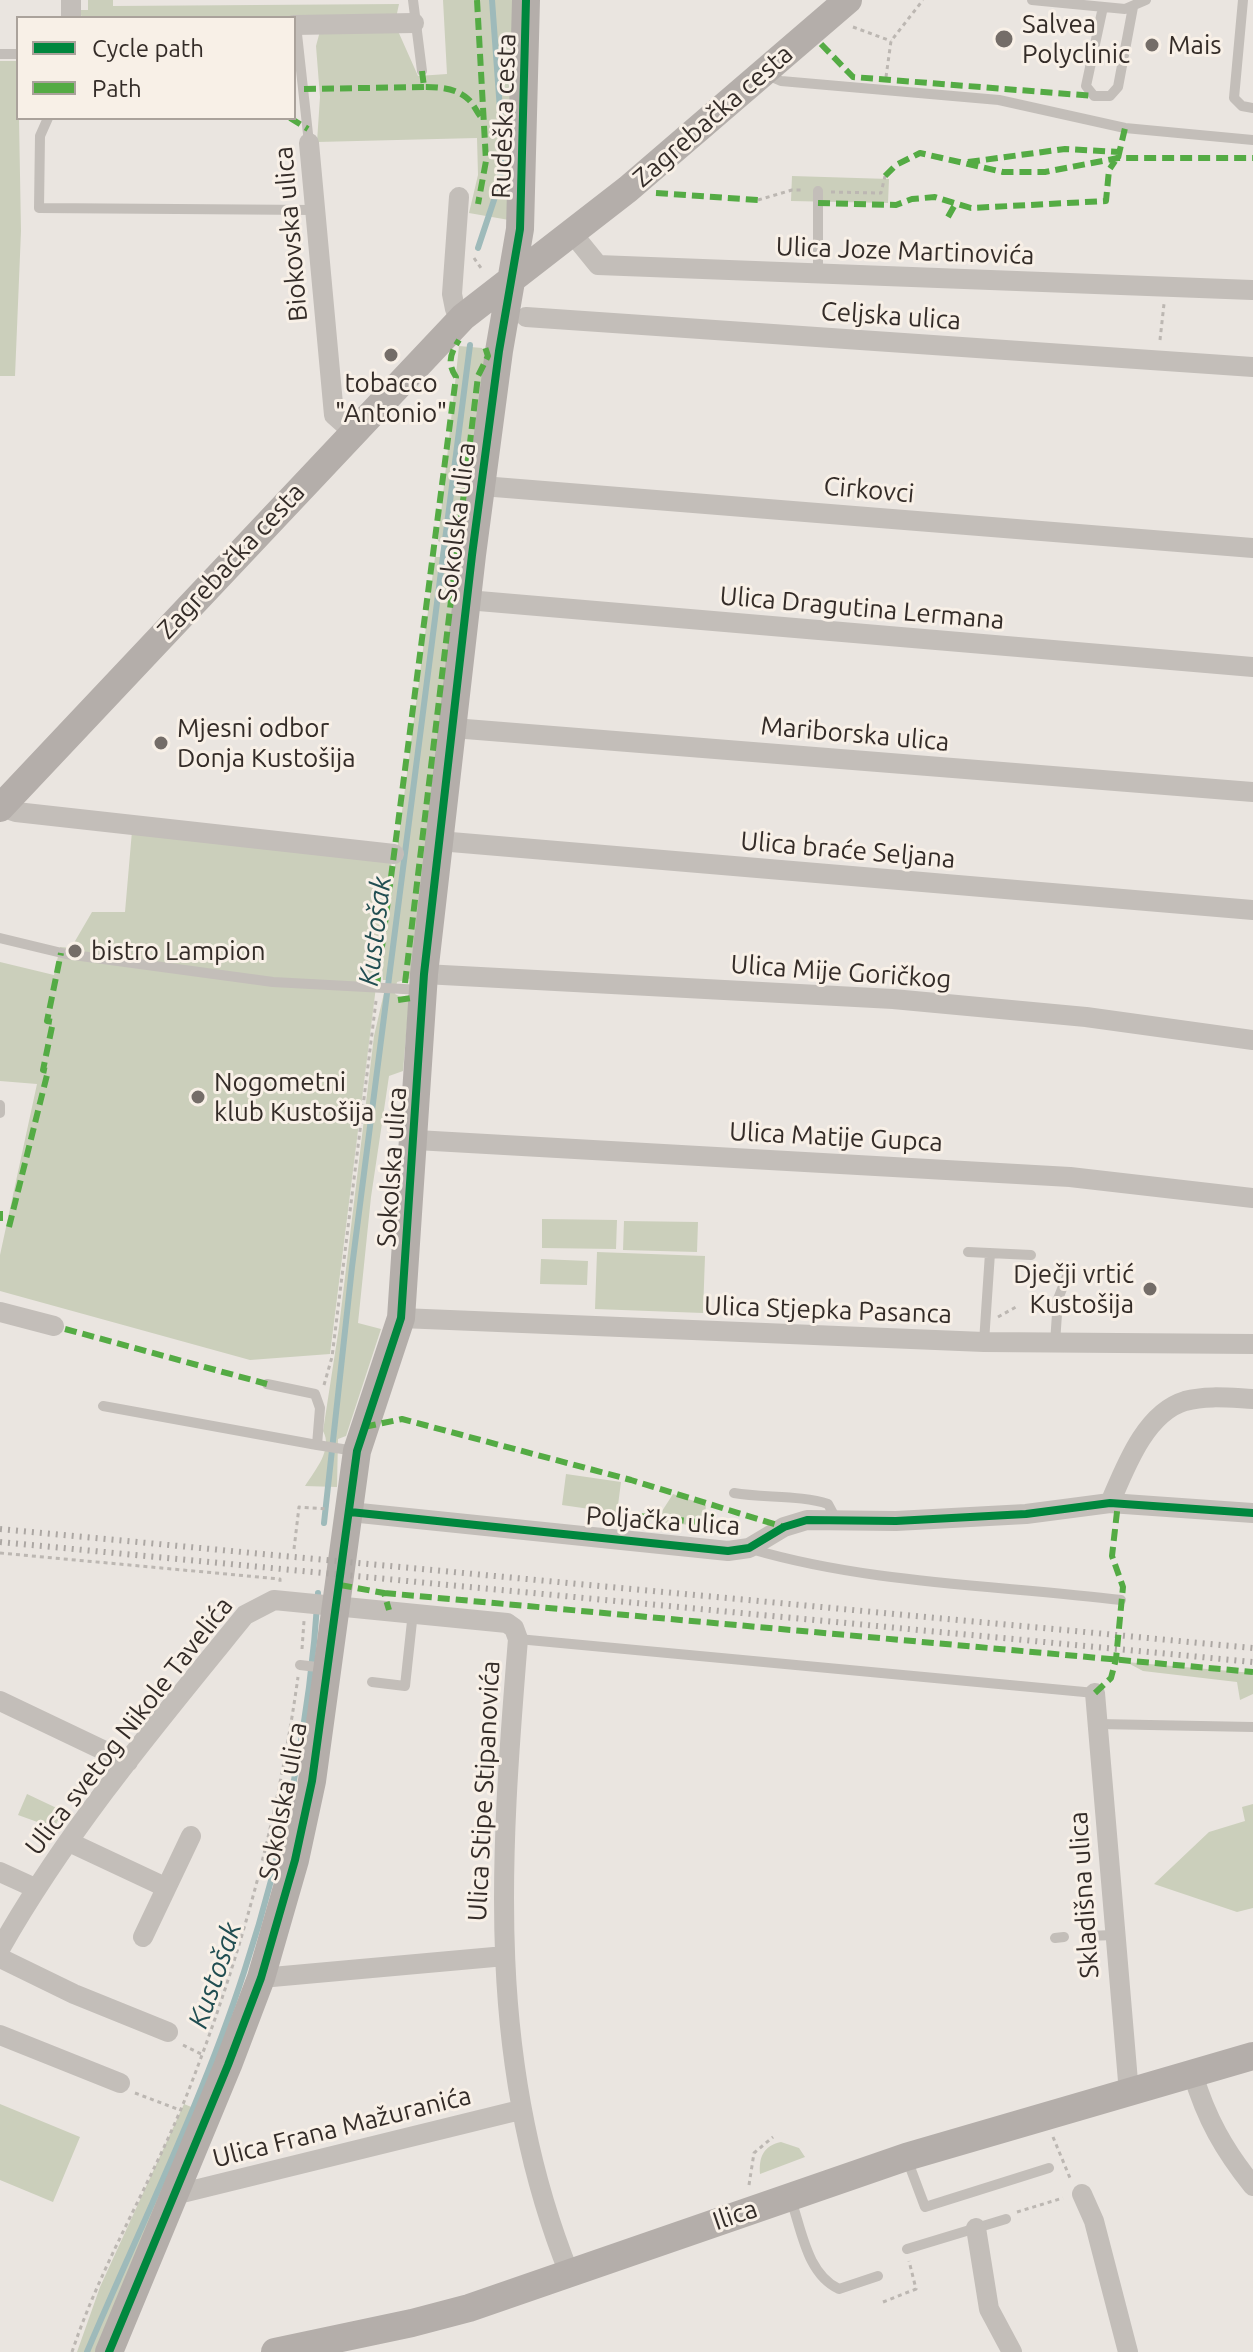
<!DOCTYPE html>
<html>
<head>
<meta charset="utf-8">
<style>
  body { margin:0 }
  #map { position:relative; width:1253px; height:2352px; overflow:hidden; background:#eae5e0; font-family:Ubuntu,sans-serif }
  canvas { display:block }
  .legend { position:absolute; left:16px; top:16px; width:280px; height:104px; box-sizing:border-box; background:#f8f0e7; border:2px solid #aaa29b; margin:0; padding:10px 14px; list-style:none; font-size:24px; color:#342c28 }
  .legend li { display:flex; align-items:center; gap:16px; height:40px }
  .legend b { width:40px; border:2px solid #aaa29b }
</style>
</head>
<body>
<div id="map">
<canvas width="1253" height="2352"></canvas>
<ul class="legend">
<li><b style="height:10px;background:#00873e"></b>Cycle path</li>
<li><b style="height:10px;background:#54ab44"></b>Path</li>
</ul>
</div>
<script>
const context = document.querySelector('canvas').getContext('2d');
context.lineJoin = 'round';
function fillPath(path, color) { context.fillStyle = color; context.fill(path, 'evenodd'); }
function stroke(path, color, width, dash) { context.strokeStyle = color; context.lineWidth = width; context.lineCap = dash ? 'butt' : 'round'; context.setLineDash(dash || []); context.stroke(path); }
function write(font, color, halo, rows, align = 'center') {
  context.font = font + ' Ubuntu,sans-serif'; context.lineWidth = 6; context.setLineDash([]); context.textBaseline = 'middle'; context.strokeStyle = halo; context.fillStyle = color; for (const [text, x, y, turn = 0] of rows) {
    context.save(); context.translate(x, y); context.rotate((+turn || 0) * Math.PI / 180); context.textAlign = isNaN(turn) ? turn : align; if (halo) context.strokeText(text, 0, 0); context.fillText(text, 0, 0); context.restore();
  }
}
fillPath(new Path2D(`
  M88,0h25v6l286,-2 -3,14h-313l-6,-8h11z
  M443,0h74l-8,220 -40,-7 9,-38 -1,-37 -160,4 3,-45 -4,-51 4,-15h78l20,45 29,-2z
  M0,61h18v57h22l-21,1 2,112 -6,145h-15z
  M792,176l97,3 -1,24 -97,-2z
  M459,346l23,2 7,12 -30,191v-6l-8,-1 -1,15 10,1 -48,418 -15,4 -2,12 14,7 -6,70 -14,5 -18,121 -13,126 23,6 -35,107 -8,3 -1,48 -32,-1c11,-17 28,-37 18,-55l16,-104 35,-291 13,-56h-4l-1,-14 53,-409h5l2,-14 -4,-2z
  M132,831l260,28 -62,495 -80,6 -250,-69v-36l37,-171 -37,-3v-119l54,13 6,-28 11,1 21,-36h33z
  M542,1219l75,1 -1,29 -74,-1z
  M624,1221l74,1 -1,30 -74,-2z
  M597,1252l108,4 -2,57 -108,-4z
  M541,1259l47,2 -1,24 -47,-1z
  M566,1474l55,8 -4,31 -55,-8z
  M673,1494l33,11 -2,21 -49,-4z
  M1126,1662l127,11v21l-13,6 -3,-18 -94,-11z
  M27,1794l36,17 -9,17 -36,-13z
  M1253,1804v104l-16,4 -83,-28 55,-52 36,-11 -3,-14z
  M0,2104l80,33 -27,65 -53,-22z
  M184,2104l17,7 -104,241h-20l23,-65z
  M781,2142l18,6 6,9 -45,17c-1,-17 3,-28 21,-32z`), '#cbcfbb');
stroke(new Path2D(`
  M478,248l22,-66 2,-45 -10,-137
  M324,1523l28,-256 118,-922
  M87,2352c53,-125 115,-250 157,-380 40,-122 66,-251 74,-379`), '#9ebaba', 6);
stroke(new Path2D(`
  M853,27l38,14
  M886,77l5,-36 32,-41
  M831,192l50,1 4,-17
  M758,200l34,-10h11
  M474,258l7,10
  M1160,340l4,-36
  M998,1317l18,-10
  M324,1385l8,-28 44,-356
  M294,1549l5,-42 28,2
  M0,1553l280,26v3
  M302,1649l2,-28
  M183,2045l18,9
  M135,2093l45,17
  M1053,2137l17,41
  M749,2185l5,-32 19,-16
  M1017,2212l46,-14
  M883,2302l33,-13 -7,-28
  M72,2352c30,-90 81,-172 116,-260 53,-136 90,-271 110,-415`), '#bcb7b2', 3, [4, 4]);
stroke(new Path2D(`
  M413,0l9,71
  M1032,0l93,9 21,-9
  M1243,0l-9,98 8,8 11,2
  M1103,7l-17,79 8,10h16l8,-9 15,-80
  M296,25l13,118
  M0,54h18
  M765,74l16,7 218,19 126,28 128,12
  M48,118l-8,18 -1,72 275,2
  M818,273v-82
  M0,938l66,16 207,28 149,8
  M0,1105v8
  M968,1252l63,3
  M984,1342l6,-89
  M1055,1343l3,-44 11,-28
  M267,1384l48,10 5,14 -3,37 38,6
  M103,1406l214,39
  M734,1493c29,5 68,2 94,11l8,15
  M751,1549c119,35 247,36 370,51
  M518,1639l577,54
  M300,1665l26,3
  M372,1682l33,4 8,-74
  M1098,1724l155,3
  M1089,1936l24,-1
  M1055,1938l9,-1
  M907,2159l18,48 124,-39
  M791,2200c11,31 16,74 48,89l39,-13
  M907,2249l99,-30`), '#c3beb9', 10);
stroke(new Path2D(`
  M71,0v18
  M294,25l120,-2
  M309,143l25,272 18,16
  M459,197l-7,97 3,15 8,8
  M572,233l26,32 654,25
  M526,317l727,50
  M482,486l771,62
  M467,600l786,67
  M453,728l800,64
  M1,807l15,5 378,42
  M439,841l814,69
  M424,974l469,25 193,18 167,23
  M416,1140l654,37 183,21
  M0,1312l54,14
  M401,1318l583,24 269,2
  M1110,1503c15,-35 35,-90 75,-102 22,-6 46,-3 68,-2
  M350,1512l378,39 21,-3 35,-21 23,-7 89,1 130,-7 84,-11 143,10
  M1095,1693l34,400
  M0,1701l128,61
  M69,1842l96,45
  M0,1872l35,16
  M143,1937l48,-101
  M0,1949c68,-120 158,-227 245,-334l29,-15 233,23 7,5 4,11c-18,219 -33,425 51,634
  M0,1958l74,36 94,38
  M261,1978l244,-22
  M0,2035l120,48
  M1193,2074c13,44 31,76 60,112
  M178,2194l342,-84
  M1082,2194l12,27 34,131
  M976,2228l13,81 23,43`), '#c3beb9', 20);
stroke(new Path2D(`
  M0,808l463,-491 165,-128 220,-189
  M109,2352l119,-287 33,-87 34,-118 17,-79 45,-330 44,-133 23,-344 48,-419 27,-204 21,-122 6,-229
  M275,2352l137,-29 57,-15 437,-151 347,-101`), '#b4aeaa', 28);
stroke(new Path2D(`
  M0,1529l1253,119
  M0,1542l1253,120`), '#aca7a3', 6, [2, 6]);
stroke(new Path2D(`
  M477,0l9,161 -8,43
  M821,44l32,33 241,19
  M422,71l2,16c15,0 32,1 44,12 7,6 8,14 16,21
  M304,89l120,-2
  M290,118l18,11
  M1118,158l7,-30
  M968,162l97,-13 54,3
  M885,176l11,-11 24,-12 83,19h42l73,-14h135
  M656,193l102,7
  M818,203l78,2 16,-6 23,-2 36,11 135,-7 3,-31 6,-9
  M948,217l8,-14
  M405,983l73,-607 10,-20 -3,-9
  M377,985l79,-608c-9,-14 -6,-23 3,-37
  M398,1000l13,-2
  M0,1211v10
  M9,1227l39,-156 -5,-1 10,-48 -6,-1 14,-68
  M65,1329l202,55
  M364,1427l38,-8 229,61 153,47
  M618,1514l91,9 7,-18
  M340,1585l44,8 5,17
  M384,1593l869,79
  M1095,1693l16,-15 5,-19 7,-72 -11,-31 6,-53`), '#54ab44', 6, [12, 6]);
stroke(new Path2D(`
  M350,1512l378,39 21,-3 35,-21 23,-7 89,1 130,-7 84,-11 143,10
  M109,2352l119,-287 33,-87 34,-118 17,-79 45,-330 44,-133 23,-344 48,-419 27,-204 21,-122 6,-229`), '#00873e', 8);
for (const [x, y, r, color] of [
  [1004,39,10,"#746d68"],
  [1152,45,8,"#746d68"],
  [391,355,8,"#746d68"],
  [161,743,8,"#746d68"],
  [75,951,8,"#746d68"],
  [198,1097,8,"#746d68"],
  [1150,1289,8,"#746d68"]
]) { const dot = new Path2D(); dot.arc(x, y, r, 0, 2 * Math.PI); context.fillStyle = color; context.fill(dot); stroke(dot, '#f8f0e7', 3); }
write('26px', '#342c28', '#f8f0e7', [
  ["Salvea",1022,24],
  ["Polyclinic",1022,54],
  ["Mais",1168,45],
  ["tobacco",391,383,"center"],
  ["\"Antonio\"",391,413,"center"],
  ["Mjesni odbor",177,728],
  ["Donja Kustošija",177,758],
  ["bistro Lampion",91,951],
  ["Nogometni",214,1082],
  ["klub Kustošija",214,1112],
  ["Dječji vrtić",1134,1274,"right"],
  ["Kustošija",1134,1304,"right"]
], 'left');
write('26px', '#342c28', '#f8f0e7', [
  ["Rudeška cesta",504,116,-88],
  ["Zagrebačka cesta",713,116,-41],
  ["Biokovska ulica",291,234,-95],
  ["Ulica Joze Martinovića",905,251,2],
  ["Celjska ulica",891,316,4],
  ["Cirkovci",869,490,5],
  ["Sokolska ulica",457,522,-83],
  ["Zagrebačka cesta",231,561,-47],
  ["Ulica Dragutina Lermana",862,608,5],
  ["Mariborska ulica",855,734,5],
  ["Ulica braće Seljana",848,850,5],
  ["Ulica Mije Goričkog",841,972,4],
  ["Ulica Matije Gupca",836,1137,3],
  ["Sokolska ulica",392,1167,-86],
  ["Ulica Stjepka Pasanca",828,1310,2],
  ["Poljačka ulica",663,1521,4],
  ["Ulica svetog Nikole Tavelića",129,1726,-52],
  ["Ulica Stipe Stipanovića",484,1791,-87],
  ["Sokolska ulica",283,1801,-79],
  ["Skladišna ulica",1084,1895,-94],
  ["Ulica Frana Mažuranića",342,2127,-14],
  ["Ilica",735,2215,-19]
]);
write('italic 28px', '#214e52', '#f8f0e7', [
  ["Kustošak",375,931,-83],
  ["Kustošak",215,1975,-71]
]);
</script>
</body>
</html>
